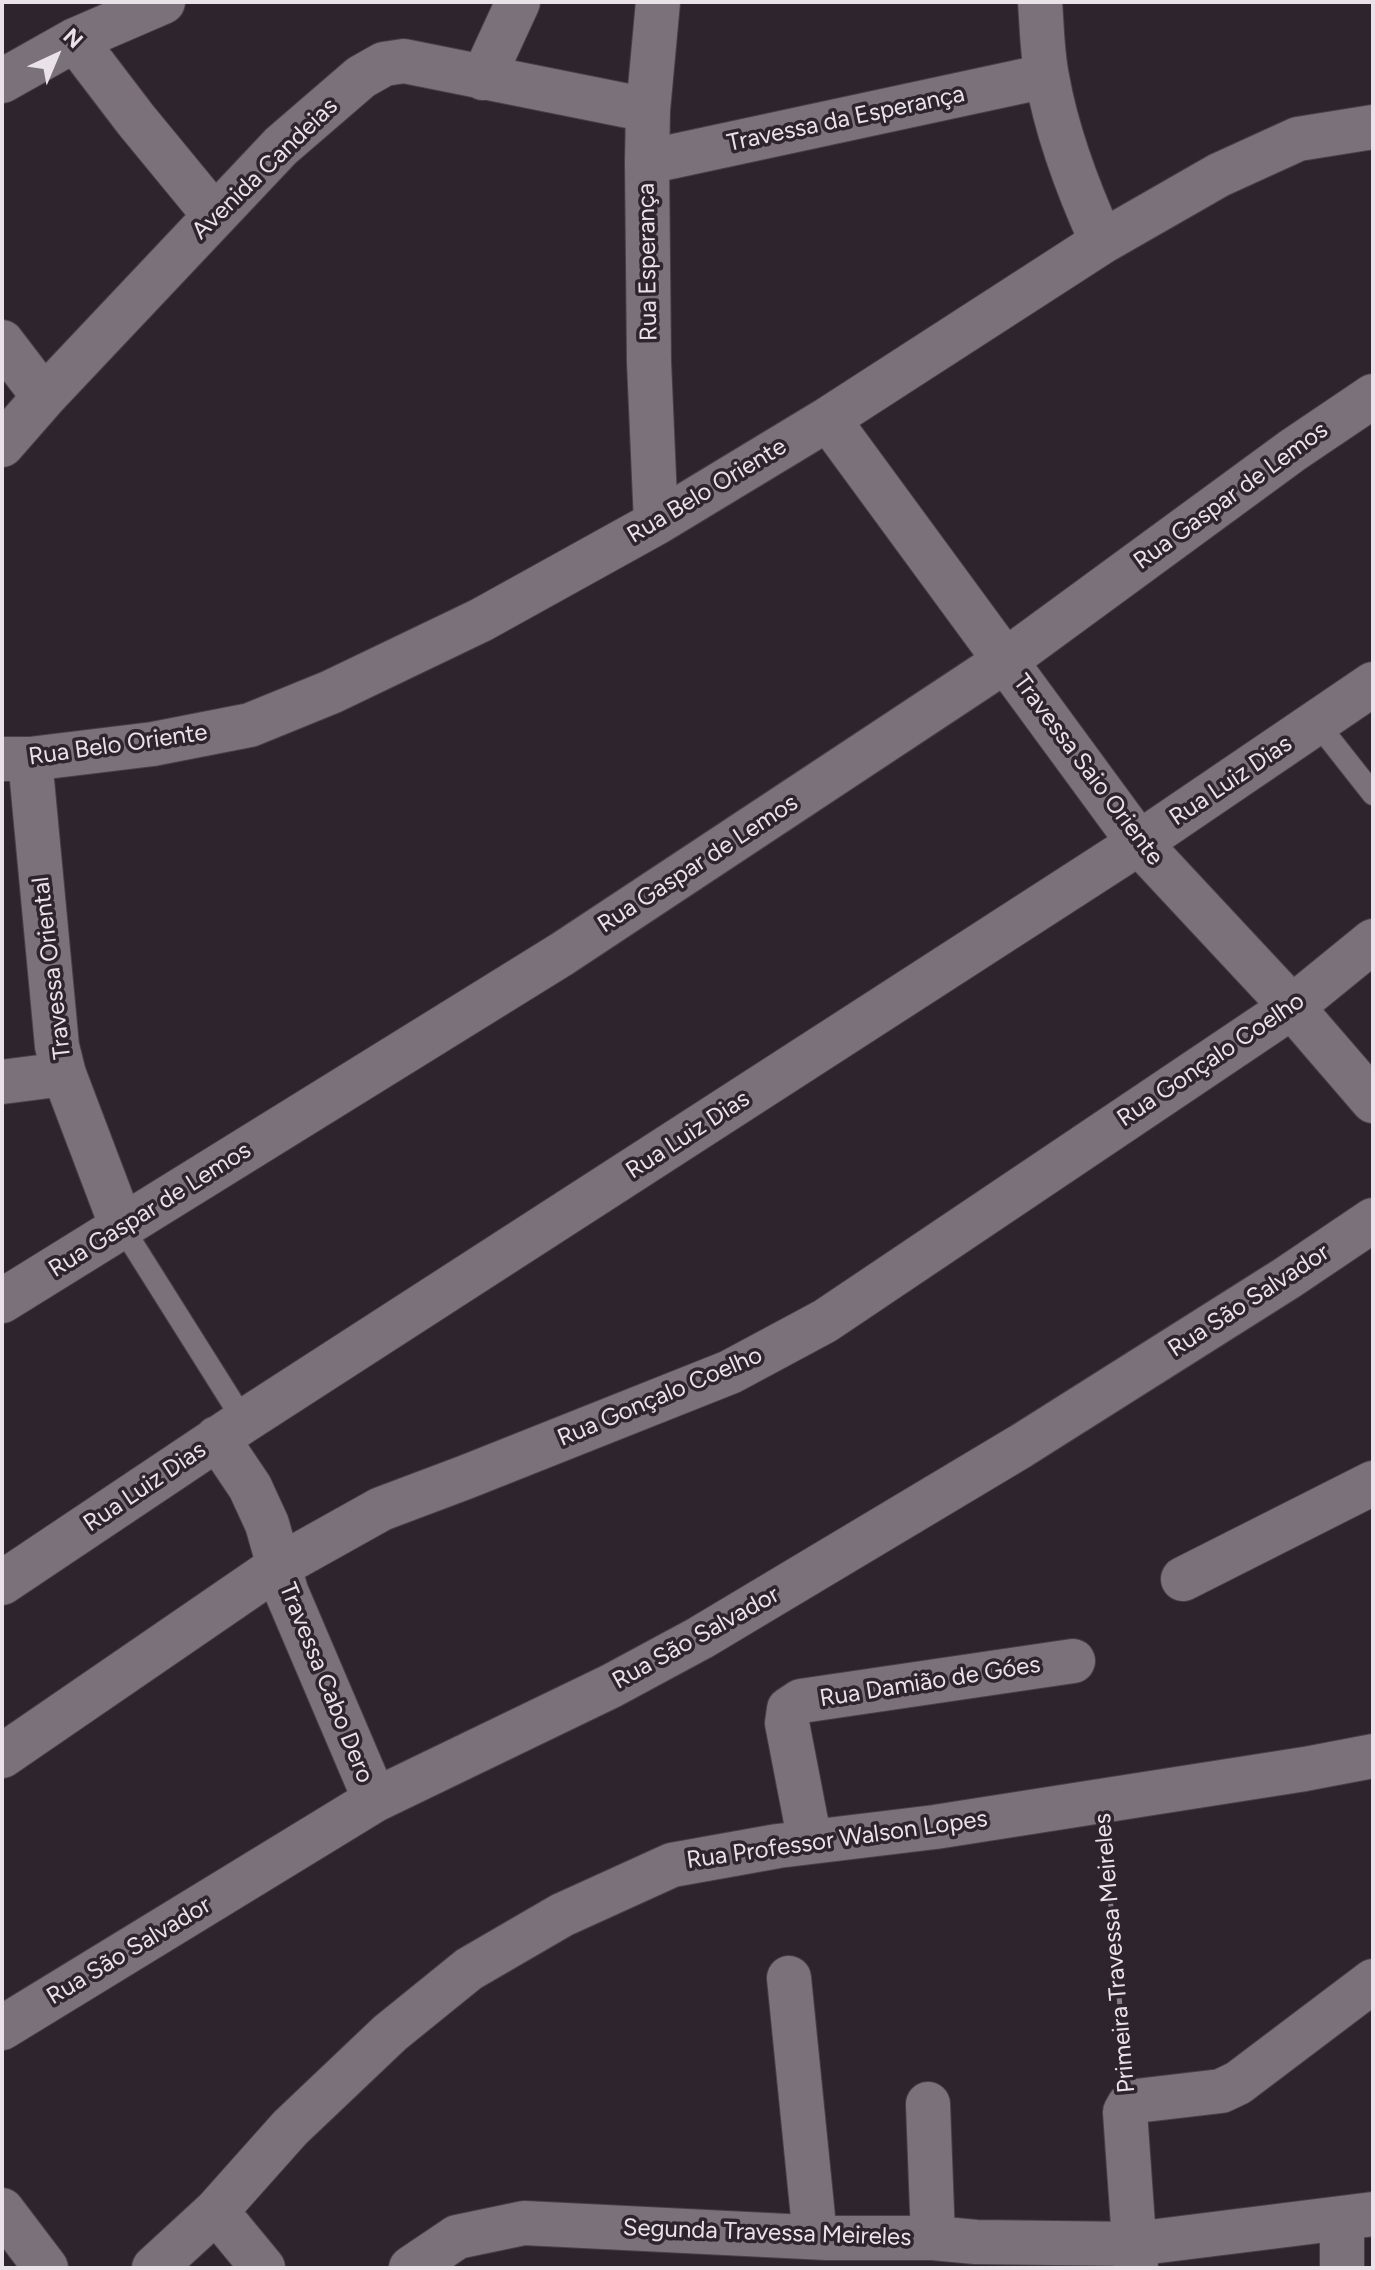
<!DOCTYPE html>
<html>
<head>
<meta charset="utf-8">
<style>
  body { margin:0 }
  #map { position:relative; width:1375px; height:2270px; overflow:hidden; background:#2d242d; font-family:Figtree,sans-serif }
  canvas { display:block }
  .frame { position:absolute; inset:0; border:4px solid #e9e3e9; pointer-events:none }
  .north { position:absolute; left:16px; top:16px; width:80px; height:80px; -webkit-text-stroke:6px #2d242d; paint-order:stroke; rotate:44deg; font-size:22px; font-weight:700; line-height:32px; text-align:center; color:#e9e3e9 }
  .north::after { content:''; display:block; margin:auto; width:28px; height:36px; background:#e9e3e9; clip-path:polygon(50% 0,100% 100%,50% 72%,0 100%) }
</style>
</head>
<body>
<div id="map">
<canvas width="1375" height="2270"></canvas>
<div class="frame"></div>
<div class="north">N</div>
</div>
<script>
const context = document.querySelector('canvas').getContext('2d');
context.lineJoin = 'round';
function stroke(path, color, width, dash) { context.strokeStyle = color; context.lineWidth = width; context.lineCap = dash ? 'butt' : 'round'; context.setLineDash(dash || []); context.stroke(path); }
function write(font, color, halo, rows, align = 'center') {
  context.font = font + ' Figtree,sans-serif'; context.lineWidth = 7; context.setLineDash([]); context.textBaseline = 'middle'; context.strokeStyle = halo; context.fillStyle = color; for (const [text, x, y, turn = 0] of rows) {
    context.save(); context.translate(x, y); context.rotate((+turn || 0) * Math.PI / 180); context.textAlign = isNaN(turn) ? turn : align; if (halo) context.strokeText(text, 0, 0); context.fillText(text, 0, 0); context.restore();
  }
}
const service = new Path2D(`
  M1317,723l56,71
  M122,1227l122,194`);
const minor = new Path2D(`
  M1040,2c2,25 2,50 7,75 10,57 31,112 55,165
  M75,40l61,80 79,96
  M483,78l35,-76
  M2,81l73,-41 88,-38
  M647,162l399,-86
  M2,342l42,55
  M828,419l311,424 153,164 81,94
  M2,445l42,-48 237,-251 80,-69 23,-13 20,-3 244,49
  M656,523l-7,-161 -2,-200 1,-52 10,-108
  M2,759h28l123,-15 97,-19 81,-33 150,-72 175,-97 172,-104 274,-177 117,-67 79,-36 75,-12
  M30,759l27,287 7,28 58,153
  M2,1082l62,-8
  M2,1301l560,-347 443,-293 288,-211 80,-54
  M217,1438l33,49 17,37 19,67 89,209
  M1183,1579l190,-96
  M2,1583l242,-162 895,-578 234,-159
  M2,1756l277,-190 102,-57 85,-32 264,-105 95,-51 467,-314 81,-66
  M810,1842l-23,-119 2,-14 12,-8 272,-40
  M789,1978l26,259
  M2,2028l373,-228 236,-114 89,-48 321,-192 266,-168 86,-58
  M928,2104l5,134
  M2,2210l44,58
  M216,2211l47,57
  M154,2268l62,-57 74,-83 100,-95 79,-64 93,-54 110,-50 106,-19 157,-19 370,-58 68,-13
  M411,2268l46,-31 67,-14 303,15h106l43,4 158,2 239,-30
  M1136,2268l-11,-156 4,-7 7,-4 85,-10 17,-8 135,-102
  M1342,2268v-50`);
stroke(service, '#484048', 24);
stroke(minor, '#484048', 46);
stroke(new Path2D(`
  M1105,1841l20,221`), '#8a828a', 5, [8, 4]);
stroke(service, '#7b717b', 22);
stroke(minor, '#7b717b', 44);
write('24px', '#e9e3e9', '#2d242d', [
  ["Travessa da Esperança",846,119,-12],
  ["Avenida Candeias",265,169,-44],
  ["Rua Esperança",648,262,-91],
  ["Rua Belo Oriente",707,491,-31],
  ["Rua Gaspar de Lemos",1231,496,-36],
  ["Rua Belo Oriente",118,745,-8],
  ["Travessa Saio Oriente",1088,770,53],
  ["Rua Luiz Dias",1231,781,-34],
  ["Rua Gaspar de Lemos",698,864,-33],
  ["Travessa Oriental",52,968,-97],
  ["Rua Gonçalo Coelho",1211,1060,-34],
  ["Rua Luiz Dias",688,1135,-33],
  ["Rua Gaspar de Lemos",150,1210,-32],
  ["Rua São Salvador",1249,1301,-33],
  ["Rua Gonçalo Coelho",660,1397,-23],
  ["Rua Luiz Dias",145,1487,-34],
  ["Rua São Salvador",696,1638,-29],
  ["Rua Damião de Góes",930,1682,-9],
  ["Travessa Cabo Dero",326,1683,68],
  ["Rua Professor Walson Lopes",837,1840,-8],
  ["Rua São Salvador",129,1951,-31],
  ["Primeira Travessa Meireles",1115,1953,-95],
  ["Segunda Travessa Meireles",767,2233,2]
]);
</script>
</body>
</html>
